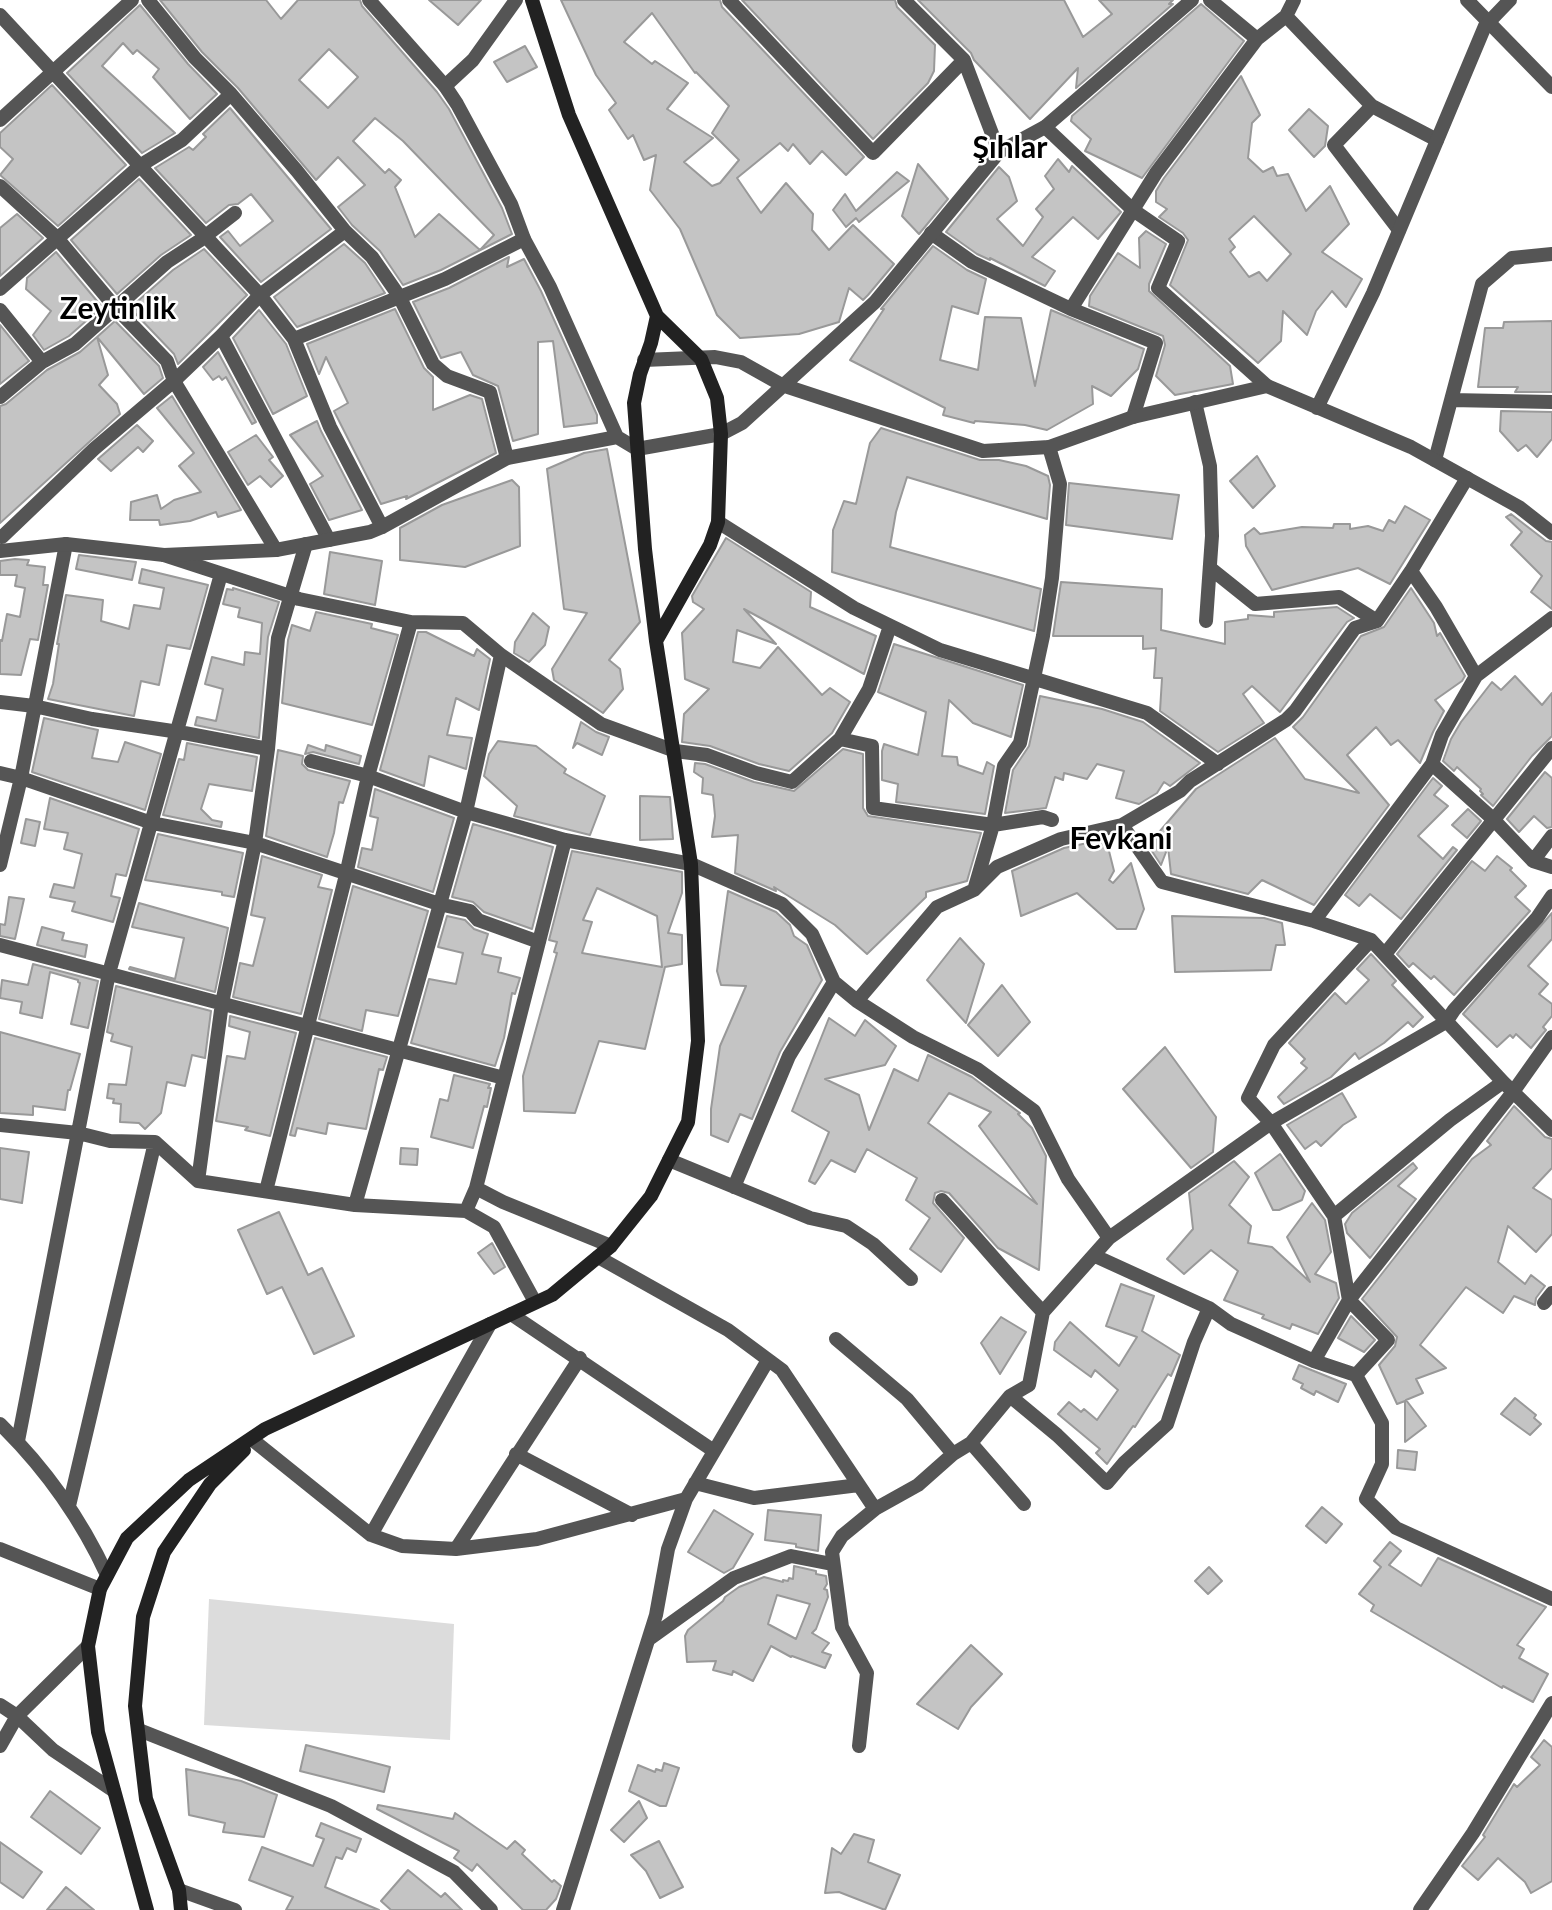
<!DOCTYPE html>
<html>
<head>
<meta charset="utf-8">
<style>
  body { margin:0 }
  canvas { display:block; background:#fff }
</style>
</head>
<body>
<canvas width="1552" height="1910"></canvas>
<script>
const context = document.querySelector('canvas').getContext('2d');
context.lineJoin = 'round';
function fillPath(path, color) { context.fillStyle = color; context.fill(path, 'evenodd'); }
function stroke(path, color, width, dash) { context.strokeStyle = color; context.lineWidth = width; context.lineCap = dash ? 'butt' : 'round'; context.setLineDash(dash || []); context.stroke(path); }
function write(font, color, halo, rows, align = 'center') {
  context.font = font + ' Lato,sans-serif'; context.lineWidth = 5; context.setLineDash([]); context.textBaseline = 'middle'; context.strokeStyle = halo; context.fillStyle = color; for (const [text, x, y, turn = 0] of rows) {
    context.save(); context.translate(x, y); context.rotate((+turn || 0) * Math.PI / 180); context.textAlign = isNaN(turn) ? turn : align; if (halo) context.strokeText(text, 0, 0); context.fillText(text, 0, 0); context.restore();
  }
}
fillPath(new Path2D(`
  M209,1599l245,25 -4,116 -246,-15z`), '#dcdcdc');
const building = new Path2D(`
  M160,0h106l15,19 17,-19h62l2,6 75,86 12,17 53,99 10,26 -71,36 -38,15 -23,-34 -28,-26 -14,-18 27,-22 -27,-28 -22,23 -78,-92 -36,-36zM329,49l29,28 -30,31 -29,-28zM375,118l28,23 91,94 -14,15 -41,-36 -24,23 -20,-50 6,-7 -12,-11 -4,4 -32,-32z
  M429,0h52l-23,25z
  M561,0h159l2,7 142,150 -18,18 -24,-24 -12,13 -17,-20 -5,7 -8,-8 -43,35 24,35 25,-30 27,31 -1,16 17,20 24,-25 41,39 -26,31 -5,5 -14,-12 -10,34 -40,12 -59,4 -23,-23 -37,-86 -30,-39 6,-35 -12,5 -11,-25 -5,4 -19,-29 7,-7 -20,-28zM652,13l43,60 1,-1 33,34 -17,27 27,27 -19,23 -8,3 -28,-24 29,-24 -46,-29 21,-26 -33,-22 -3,3 -28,-22z
  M742,0h153l2,7 38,38 -1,26 -6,12 -55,56z
  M918,0h146l19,37 29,-23 -13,-14h74l-4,4h4l-97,84 2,-20 -48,51 -56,-59 -3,-7z
  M1201,4l43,37 -102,137 -57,-27 6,-12 -20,-18 1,-5z
  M140,5l48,59 29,30 -27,25 -37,-42 6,-8 -22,-19 -4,4 -10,-11 -21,23 73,67 -33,20 -75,-80z
  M525,46l12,21 -30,15 -13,-20z
  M1241,76l19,39 -8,8 -4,35 15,14 10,-5 4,9 11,-2 18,37 24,-25 19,38 -27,28 40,27 -16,28 -14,-16 -16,20 -9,24 -24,-24 -2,30 -23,22 -88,-78 18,-45 -5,-7 -24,-16 8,-8 -11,-7v-11l8,-13zM1254,216l37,38 -24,27 -8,-9 -10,5 -19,-25 5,-5 -6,-8z
  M52,85l74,80 -68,61 -58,-51 13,-16 -13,-12v-14z
  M230,108l101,121 -70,53 -41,-45 8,-6 12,15 33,-25 -22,-27 -13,10 -9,1 -23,18 -51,-55 34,-21 4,3 13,-13 -3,-3z
  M1309,109l19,17 -3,20 -11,11 -25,-27z
  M1058,159l11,13 3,-6 49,46 -23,27 -25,-22 -41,40 23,14 -10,15 -55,-28v2l-13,-6 -31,-22 53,-65 10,10 8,24 -20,18 26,27 20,-29 -7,-8 18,-20 -9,-13z
  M918,164l30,35 -29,35 -17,-18z
  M897,172l12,9 -50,41 -3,-4 -10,9 -13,-17 12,-16 11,17z
  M139,179l52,56 -30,20 -44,39 -46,-54z
  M17,214l26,24 -43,38v-48z
  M1146,231l20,13 -17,40v7l81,75 3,18 -58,11 -19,-19 9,-31 -2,-9 -74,-30 1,-10 28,-43 22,15 -1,-30z
  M344,244l21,19 20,30 -88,34 -23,-30z
  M933,246l34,24 19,9 -8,35 -26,-8 -12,54 38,10 7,-53 36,1 14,68 16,-76 93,39 -6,20 -27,27 -19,-10 1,18 -46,26 -22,-5 -50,-4 -1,2 -31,-8 2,-7 -95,-48 34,-51h-3z
  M204,249l43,46 -69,69 -4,-10 -44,-46 43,-38z
  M56,252l46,55 -33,29 -25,14 -11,-15 18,-24 -25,-22 1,-11z
  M509,257l-2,10 17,-8 17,32 56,124v8l-33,4 -11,-86 -15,1v92l-25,7 -15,-55 -25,-11 -12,-23 -20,6 -28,-56 36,-14z
  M395,309l29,59 9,9v33l37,-15 12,4 14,54 -90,46 1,-3 -26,8 -47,-93 14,-8 -22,-46 -7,17 -12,-30z
  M259,310l27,34 21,52 -34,18 -40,-76z
  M115,321l44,45 4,12 -19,16 -47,-57z
  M1552,321v71h-37l3,-5h-40l7,-59h18l1,-6z
  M0,325l29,36 -29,23z
  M97,337l11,38 -9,10 18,19 3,10 -120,109v-117l6,-2 41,-34 33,-18z
  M218,352l38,70 -4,2 -26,-47 -4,3 -3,-4 -6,4 -10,-13z
  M172,396l69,114 -23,7 -2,-5 -26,9 -30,4 -1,-5h-29l1,-18 26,-7 4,14 13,-9 27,-8 -22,-26 15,-13 -37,-45z
  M1501,411l51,1v27l-15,18 -11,-12 -8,6 -18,-20z
  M317,421l4,10 41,79 -33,10 -19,-36 13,-8 -33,-41z
  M137,425l16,16 -10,11 -5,-5 -27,24 -13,-12z
  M881,428l99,32h19l27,6 22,10 2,9 -3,34 -140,-42 -11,35 -6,35 151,42 -7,42 -202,-59 1,-42 11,-29 12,3 14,-61z
  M256,435l17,22 -4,3 14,16 -12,11 -11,-11 -12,9 -20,-33z
  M607,449l33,173 -31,38 11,9 3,20 -20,24 -49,-33 -2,-11 35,-56 -23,-4 -17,-140 37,-16z
  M1257,456l18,30 -22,22 -23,-27z
  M512,480l7,7 1,59 -55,21 -65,-7v-32l42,-23z
  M1069,483l110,12 -7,44 -106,-14z
  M1405,506l25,14 -40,64 -32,-16 -86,22 -26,-44 -1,-11 9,-7 6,6 42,-7 31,1 1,-4h16v5l18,-3 15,5 6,-11 6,3z
  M1511,514l35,27 6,1v67l-21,-17 11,-16 -31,-31 11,-13 -16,-15z
  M726,538l85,54 -1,15 66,29 -12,38 -120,-65 32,35 -39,-14 -4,32 27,6 18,-21 44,48 8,-7 20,14 -18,31 -43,38 -30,-7 -49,-18 -28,-4 2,-28 25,-25 -24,-10 -3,-46 22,-24 -11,-7 -1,-6z
  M330,552l52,9 -7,44 -51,-11z
  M79,555l57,7 -4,18 -56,-11z
  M15,559l14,1 -2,5 18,2 -2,18h5l-10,55 -8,-1 -9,36 -21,-1v-34l2,1 5,-27 13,3 5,-29 -10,-2 2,-11h-17v-14z
  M142,569l66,16 -18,64 -23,-4 -8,40 -18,-4 -7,35 -86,-17 5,-15 6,-40h-2l9,-49 37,5 -2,21 28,8 5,-24 26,4 4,-21 -25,-5z
  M1061,582l101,7 -1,41 64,14v-22l23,-3v-4l26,2v-5l63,-5 17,11 -7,4 -67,90 -28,-26 -9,8 21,29 -46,29 -58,-41 2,-33h-8l2,-30 -13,1v-13h-90z
  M233,588l46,14 -11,35 -9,101 -64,-13 2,-8 19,4 7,-32 -18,-5 7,-27 32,8 1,-13 15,2 2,-31 -24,-6 2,-9 -17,-4 4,-15 6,1z
  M1411,588l23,35 3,13 3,-3 25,43 -3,5 -27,19 9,11 -11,21 -13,31 -22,-23 -7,5 -15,-18 -29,28 42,50 -75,100 -52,-25 -14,14 -77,-20 -3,-27 -7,18 -13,-20 48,-56 79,-51 30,41 54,14 -66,-66 10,-10 58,-81 23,-9z
  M316,612l56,12 -1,4 27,7 -26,90 -90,-22 6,-63 4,-15 18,6z
  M533,613l16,14 -4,18 -16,17 -15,-9 1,-11z
  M418,632h8l48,24 3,-7 13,10 -11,51 -23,-12 -9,37 25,3 -6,31 -37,-13 -5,30 -44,-16z
  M894,644l129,41 -12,52 -38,-14 -24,-23 -7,56 15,1 1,8 25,9 4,-12 7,4 -9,48 -89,-12 2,-18 -16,-4v-29l2,-7 34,11 8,-43 -48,-20z
  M1515,676l27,29 10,-12v43l-20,20 -39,50 -12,-11 2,-1 -3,-3 1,-2 -24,-22 -3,4 -11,-10 8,-22 10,-17 31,-40 9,8z
  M1040,696l62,13 41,13 57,41 -30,23 -6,-4 -7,11 -18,11 -23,-6 8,-27 -27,-7 -10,15 -23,-6 -1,7 -8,-3 -9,31 -41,5 8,-43 16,-24z
  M44,718l54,12 -6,28 26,4 7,-20 36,12 -16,56 -113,-38z
  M581,722l15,10 13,5 -7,18 -25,-12 -4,5z
  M498,741l38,5 30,23 -2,4 41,23 -15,39 -76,-19 3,-10 -33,-30 5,-22z
  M187,743l70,14 -5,34 -43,-7 -8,25 11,11 10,2 -1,5 -58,-12 16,-56 5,1z
  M308,745l17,6 1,-6 35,11 -2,8 -46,-12 -8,2z
  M843,749l20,5v54l5,8 113,17 -14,48 -41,11v5l-59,57 -32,-29 -61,-38 2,4 -41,-18 3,-38 -26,2 3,-21 -2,-21 -11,-2 1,-15 -9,-6 1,-9 10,1 49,18 40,9z
  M278,750l25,6 -1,8 6,6 42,11 -7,22 -4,-1 -5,31 -7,24 -61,-21z
  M1545,772l7,6v49l-5,1 -13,-12 -15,16 -12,-13z
  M1433,778l9,8 -8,9 14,11 -30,30 25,23 10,-12 4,3 -56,69 -31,-25 -11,12 -14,-11z
  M375,789l79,29 -21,74 -75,-25 4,-19 10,2 6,-32 -8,-2z
  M640,796l30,1 3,42 -33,1z
  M50,798l89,31 -13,47 -10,-2 -5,22 9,2 -7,24 -41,-11 3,-9 -25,-5 4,-13 20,4 8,-34 -18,-5 4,-16 -24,-4z
  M1468,809l13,12 -14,17 -15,-13z
  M26,819l14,3 -5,24 -14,-3z
  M473,824l80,23 -21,82 -48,-17 -11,-10 -21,-5z
  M158,834l85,19 -9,44 -12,-2v-3l-77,-12z
  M1106,839l8,32 -5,9 4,3 18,-20 13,46 -8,20h-19l-40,-36 -56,23 -9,-45 52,-23z
  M572,851l110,21v21l-14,40 14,2v29l-17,3 -20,82 -46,-8 -24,72 -51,-2 -1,-35 34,-123 -3,-1 3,-10 -8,-2zM597,888l60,28 5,51 -80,-14 10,-31 -9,-2z
  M262,856l60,19 -4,12 14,3 -31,124 -68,-17 7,-34 13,3 12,-48 -14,-3z
  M1497,856l15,12 -2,2 16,16 -11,11 15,14 -76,84 -20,-19 -3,3 -18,-16 -4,4 -12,-13 75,-93 13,10z
  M353,886l75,25 -30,105 -32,-6 -4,21 -43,-12z
  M728,891l48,21 14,13 4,11 13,9 15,35 -42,72 -28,67 -12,-5 -12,28 -17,-7v-26l9,-63 26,-60 -25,-1 -4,-14z
  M9,897l15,2 -9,40 -15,-3v-12l5,1z
  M139,903l89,25 -13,64 -86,-23 1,-2 45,12 9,-41 -52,-11z
  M1552,913v26l-24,27 20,18 -9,10 13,10v12l-9,11 3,3 -15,18 -15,-14 -3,4 -3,-3 -13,12 -34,-33z
  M447,916l18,4 9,9 14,5 -6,20 19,4 -3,14 22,6 -5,16 -3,-1 -8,45 -9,28 -84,-23 18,-64 27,5 7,-31 -25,-6z
  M1172,916l92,2 18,5 3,22h-9l-5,25 -96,2z
  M42,927l22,6 -2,7 25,5 -2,12 -48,-12z
  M960,938l24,26 -18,59 -39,-43z
  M1371,954l25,27 -4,4 31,32 -10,10 -5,-5 -24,21 -25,16 -4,-6 -24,24 -47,27 -6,-7 29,-29 -6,-5 4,-4 -16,-16 46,-50 11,11 23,-24 -12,-11z
  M33,964l65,17 -10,47 -17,-4 9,-41 -2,-1v-2l-28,-8 -8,46 -22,-5 2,-11 -22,-4 2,-18 26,5z
  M1002,985l28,37 -32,34 -30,-31z
  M116,986l95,25 -6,47 -13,-3 -7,31 -18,-4 -6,31 -16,16 -6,-6 -19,-1 1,-18 -8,-1 1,-4 -7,-1 2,-14 17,1 6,-38 -21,-6 2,-7 -6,-2z
  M230,1016l66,17 -26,103 -25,-6 3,-3 -32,-6 11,-65 18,3 5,-27 -21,-6z
  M829,1018l26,18 10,-16 31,26 -11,19 -60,14 34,16 10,35 25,-61 24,12 10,-26 44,22 48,36 -2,1 14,14 14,28 -7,114 -41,-22 -49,-55 -8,-2 -6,2 -2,10 31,35 -23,34 -31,-23 20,-31 -24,-18 11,-22 -50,-29 -12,23 -24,-12 -16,24 -6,-3 20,-49 -37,-21zM949,1093l42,19 -12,14 58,78 -109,-81z
  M0,1032l80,22 -10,36h-2l-3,20 -32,-4v9l-33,-2z
  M315,1038l72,19 -4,13 -4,-1 -13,60 -38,-6 -2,11 -29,-6 -2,8 -5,-1z
  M1165,1047l51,70 -3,35 -22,16 -68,-79z
  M454,1075l36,9 -2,4h3l-4,19 -3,-1 -11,42 -42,-11 9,-38 8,2z
  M1342,1093l14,24 -13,8 -22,21 -5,-5 -11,8 -18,-24z
  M1514,1106l31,31 7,2v29l-19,20 19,12v34l-16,18 -28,-26 -10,36 27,22 6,-9 14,11 -9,12 -1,7 -21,-9 -11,17 -37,-26 -46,58 26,23 -30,11 7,14 -17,7 20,26 -21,16v-41l-8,3 -18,-39 16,-19 2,-9 -35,-38 110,-140 19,-14 -4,-4z
  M0,1148l29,4 -7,51 -22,-4z
  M401,1148l17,1 -1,16 -17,-1z
  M1280,1154l25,37 -3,9 -23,10h-6l-18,-37z
  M1234,1161l15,16 -20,28 22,21 -3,17 24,4 38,35 -23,-45 25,-34 13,17 6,32 -16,22 21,9 3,15 -21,36 -26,-10 -2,5 -28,-11 2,-3 -40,-15 14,-29 -27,-21 -27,24 -17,-15 26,-30 -4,-36z
  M1413,1163l4,5 -19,18 18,13 -46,59 -23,-25 -2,-9 7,-11z
  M279,1212l29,63 14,-7 32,68 -40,18 -32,-67 -15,7 -29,-64z
  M492,1243l13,24 -11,7 -16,-21z
  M1121,1284l33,12 -12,35 38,24 -9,21 -3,-2 -33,53 -2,-1 -26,38 -11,-11 4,-4 -42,-35 11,-12 12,10 3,-3 13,11 21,-30 -23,-20 -4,7 -37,-27 1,-8 15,-20 49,44 18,-29 -31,-11z
  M1351,1316l24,24 -11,12 -26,-14z
  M1001,1317l25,15 -26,42 -19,-31z
  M1299,1365l47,19 -8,18 -22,-11 -2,4 -13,-7 2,-4 -10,-5z
  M1515,1398l21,17 -2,3 7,6 -11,11 -29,-21z
  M1398,1450l19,2 -2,18 -18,-2z
  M1322,1507l20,17 -16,19 -20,-17z
  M714,1510l39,24 -20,34 -9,5 -36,-21z
  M768,1510l53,5 -3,36 -22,-4v-3l-31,-4z
  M1390,1542l11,9 -12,14 32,21 17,-28 108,49 -29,38 7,4 -5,9 29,16 -15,28 -30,-16 -1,2 -131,-77 3,-6 -15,-11 22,-27 -7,-6z
  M794,1566l22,5v3l10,2 1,8 -3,5 3,1 1,7 -12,32 -4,4 17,10 -7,9 9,3 -6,13 -33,-12 -1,1 -20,-11 -18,35 -20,-10 -1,4 -19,-5 3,-9 -29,1 -2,-26 3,-6 35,-29 2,-4 14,-10 25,-10 19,5v-2l5,1 1,-3 4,1zM777,1595l33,9 -14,35 -28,-15z
  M1209,1567l13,14 -14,13 -13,-13z
  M971,1645l31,29 -31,33 -13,22 -41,-25z
  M1544,1740l8,7v134l-21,12 -6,-11 -27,-24 -20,22 -16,-14 23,-29 -2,-2 31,-51 3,3 23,-22 -9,-8z
  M306,1745l84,22 -6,25 -84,-21z
  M664,1763l15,5 -13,38h-6l-31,-15 9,-26 17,7 1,-3 6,2z
  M186,1769l55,12 36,14 -13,42 -41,-5 2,-9 -36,-8z
  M50,1791l50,37 -19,26 -50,-37z
  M639,1801l8,17 -23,24 -13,-12z
  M378,1805l75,14 2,-6 52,36 8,-8 10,9 -3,4 30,28 2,-2 7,6 -5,13 -10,11h-23l-46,-46 -5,7 -18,-13 5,-7 -82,-42z
  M321,1823l40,16 -5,13 -9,-4 -5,11 -6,-2 -11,30 54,23h-93l7,-13 -44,-17 13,-33 51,19 11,-27 -8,-3z
  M854,1834l20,6 -6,22 32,13 -15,35 -46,-18 -14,1 7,-45 9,6z
  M659,1841l24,46 -23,11 -14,-27 -15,-16z
  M0,1842l42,30 -19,26 -23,-16z
  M408,1870l33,27 4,-4 17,17h-71l-10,-9z
  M66,1887l28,23h-47z`);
fillPath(building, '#c4c4c4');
stroke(building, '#999', 2);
stroke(new Path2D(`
  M148,0l47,58 36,36 66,77 48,60 27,26 27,39 34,68 14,12 43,16 17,66
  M729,0l144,153 91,-93
  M904,0l60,60 35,92
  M1210,0l47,39
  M1467,0l85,87
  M0,15l260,280 34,44 36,88 52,100
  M1286,16l86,90 65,34
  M445,86l28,-26 43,-60
  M1372,106l-38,39 65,85
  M0,120l132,-120
  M1045,127l88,83 45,31 -20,47 109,98
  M0,186l57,52 58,69 52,54 7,20 102,169
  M931,233l41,29 99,47 85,34 -23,74
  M0,289l141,-124 41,-25 49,-46
  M1071,309l85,-136 101,-134 29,-23 8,-16
  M0,310l42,52
  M221,336l108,204
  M294,339l151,-60 79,-40
  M0,397l42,-35 33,-18 92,-82 32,-21 36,-28
  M1451,400l101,2
  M1195,402l15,64 2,70 -6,85
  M1435,460l47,-176 30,-26 40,-4
  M718,522l136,86 86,42 207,63 71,51
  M2,537l92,-88 80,-68 47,-45 39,-41 85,-64
  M164,555l135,44 112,23 52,1 38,32 100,69 74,27 32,4 49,18 36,9 48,-43 32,7 1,62 120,17 50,-8 9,3
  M1210,568l45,36 84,-7 38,24
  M1411,571l25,36 40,69
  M0,702l34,4 58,13 87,13 89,17
  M840,739l29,-50 21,-63
  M311,761l57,15 98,36 99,28 126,24 91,40 30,30 22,48 23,19 56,36 64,32 57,42 34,68 41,59
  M1432,764l61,55 40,42 19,6
  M0,773l21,5 131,45 103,20 184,61 31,7 8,9 61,22
  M1122,825l40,57 152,39 57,19 132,142 49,48
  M1533,861l19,-25
  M0,865l21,-87 45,-234
  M975,887l18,-62 11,-59 16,-23 23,-107 9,-58 8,-94 -11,-37
  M1314,921l118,-157 10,-29 34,-59 76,-58
  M0,945l504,133
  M1385,954l167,-206
  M857,1001l80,-94 37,-17 23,-23 64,-28 61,-14 58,-34 10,-10 96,-61 9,-9 60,-83 22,-7 34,-50 56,-93
  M0,1125l78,8 32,8 45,1 43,39 157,24 111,6 28,16 41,75
  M669,1160l141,58 36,8 27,18 38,35
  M198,1181l24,-178 33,-160 13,-94 10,-111 28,-94
  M734,1187l55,-131 45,-74
  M476,1188l27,14 108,44
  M266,1191l80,-316 22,-99 43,-154
  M942,1200c35,37 66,76 101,112
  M355,1205l111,-393 35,-157
  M466,1211l10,-23 89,-348
  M1334,1216l116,-96 53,-38
  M1095,1256l114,52 22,16 83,37 42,14 26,48v41l-16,35 30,29 156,71
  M598,1257l130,73 54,40 93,139 43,-24 35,-31 18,-11 39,-47
  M1544,1303l8,-10
  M1209,1308l-15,34 -27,82 -43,39 -17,20 -50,-48 -47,-39 19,-11 14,-73 66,-74 162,-115 175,-101 8,-12 83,-92 15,-22
  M511,1314l203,137
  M836,1339l71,60 46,55
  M1314,1361l35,-61 164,-208 39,-55
  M1356,1375l32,-35 -39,-40 -15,-84 -63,-93 -23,-25 26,-53 97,-105
  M0,1424c45,44 81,95 107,151
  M18,1441l91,-468 112,-399
  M254,1441l117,94 31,11 54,3 81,-10 149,-40
  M971,1443l53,61
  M516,1454l116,61
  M695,1483l59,15 105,-13
  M69,1506l86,-364
  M371,1535l119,-211
  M0,1549l100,40
  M456,1549l124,-191
  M649,1639l85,-61 57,-22 41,8
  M0,1705l17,11 36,34 61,41
  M139,1730l192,76 123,66 37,38
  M0,1746l17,-30 71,-70
  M859,1746l8,-73 -25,-46 -10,-75 10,-16 33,-27
  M179,1890l56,20
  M563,1910l93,-295 12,-66 18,-50 82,-139
  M1420,1910l53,-77 79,-130`), '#555', 14);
stroke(new Path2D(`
  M369,0l76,86 12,18 54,100 13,35 26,48 67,150
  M644,360l71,-3 26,5 41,23 201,66 66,-4 84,-30 134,-31 144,61 108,60 33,26
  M1317,408l56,-115 112,-267 25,-26
  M0,551l66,-7 98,11 112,-5 94,-18 12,-5 125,-69 110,-21 20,12 84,-15 21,-11 133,-121 124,-150 46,-25 147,-127`), '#555', 14);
stroke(new Path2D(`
  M532,0l37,115 88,201 44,43 16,39 4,36 -3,88 -8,23 -54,96
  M147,1910l-49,-178 -10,-86 12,-57 27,-51 62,-58 76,-51 287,-134 59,-49 40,-50 37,-74 10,-81 -7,-177 -35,-223 -11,-92 -11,-146 6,-29 11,-31 6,-27
  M181,1910l-2,-20 -33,-91 -11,-93 8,-89 21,-65 46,-68 34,-34`), '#222', 14);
write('bold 30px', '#000', '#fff', [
  ["Şıhlar",1010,148],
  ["Zeytinlik",118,309],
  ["Fevkani",1121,839]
]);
</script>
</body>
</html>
